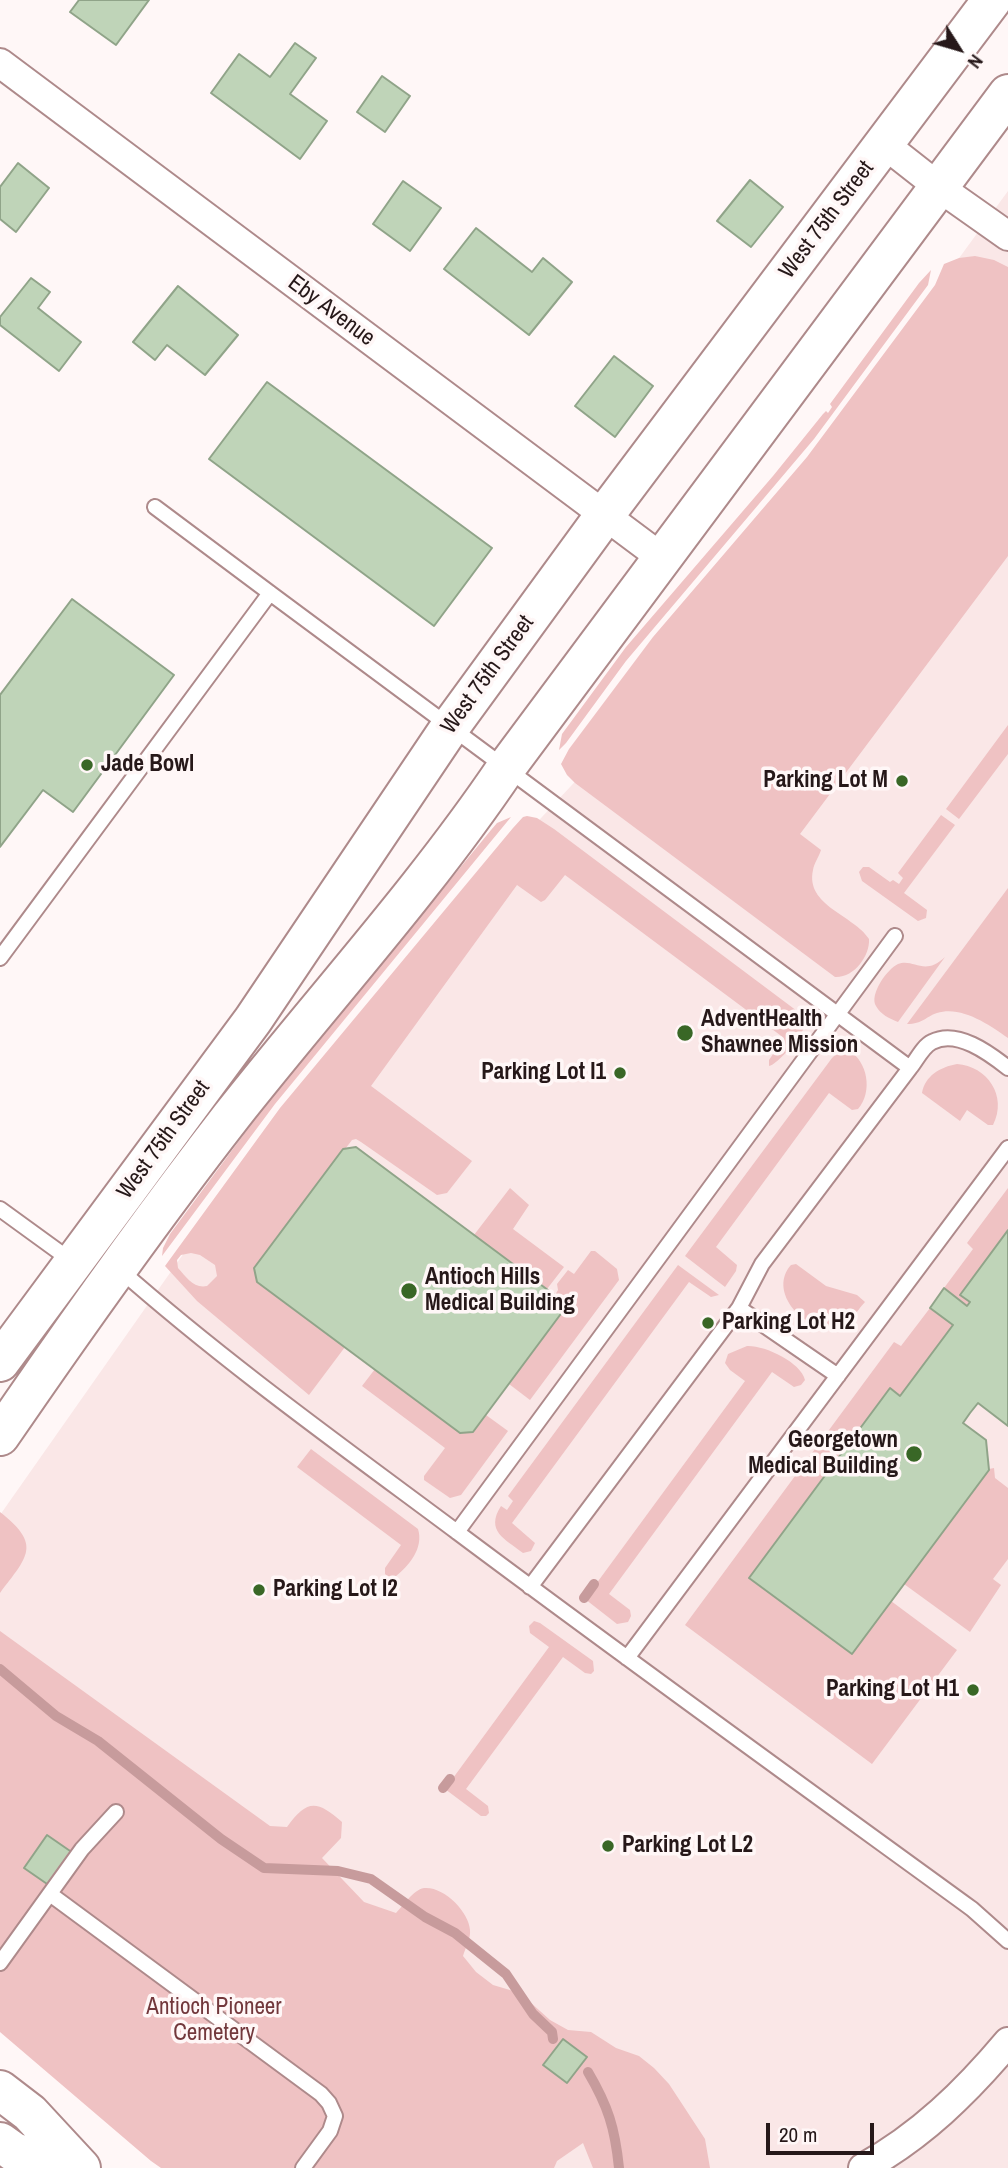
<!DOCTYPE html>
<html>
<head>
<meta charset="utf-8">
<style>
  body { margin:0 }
  #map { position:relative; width:1008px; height:2168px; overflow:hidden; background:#fff7f7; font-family:"Archivo Narrow",sans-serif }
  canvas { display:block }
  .north { position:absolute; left:924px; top:14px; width:70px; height:70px; -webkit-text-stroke:5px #fff7f7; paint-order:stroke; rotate:127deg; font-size:19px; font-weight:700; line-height:28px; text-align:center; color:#261819 }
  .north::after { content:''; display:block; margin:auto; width:24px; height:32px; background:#261819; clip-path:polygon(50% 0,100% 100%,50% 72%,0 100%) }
  .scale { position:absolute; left:766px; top:2123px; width:108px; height:32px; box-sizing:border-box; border:4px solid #261819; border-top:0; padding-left:9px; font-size:21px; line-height:24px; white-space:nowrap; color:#261819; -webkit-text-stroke:5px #fff7f7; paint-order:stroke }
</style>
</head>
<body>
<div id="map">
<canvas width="1008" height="2168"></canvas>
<div class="north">N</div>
<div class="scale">20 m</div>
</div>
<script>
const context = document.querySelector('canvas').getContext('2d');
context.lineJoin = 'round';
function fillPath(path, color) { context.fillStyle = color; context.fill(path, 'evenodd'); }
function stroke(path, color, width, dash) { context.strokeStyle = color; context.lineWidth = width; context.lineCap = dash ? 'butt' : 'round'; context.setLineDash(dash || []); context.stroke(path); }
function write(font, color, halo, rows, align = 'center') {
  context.font = font + ' "Archivo Narrow",sans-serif'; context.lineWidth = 7; context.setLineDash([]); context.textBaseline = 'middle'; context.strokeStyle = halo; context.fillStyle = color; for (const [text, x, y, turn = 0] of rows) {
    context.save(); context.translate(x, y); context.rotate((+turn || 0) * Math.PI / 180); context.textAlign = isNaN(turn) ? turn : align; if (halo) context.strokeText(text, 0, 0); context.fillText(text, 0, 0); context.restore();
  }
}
fillPath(new Path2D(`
  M1008,191v1977h-487l-521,-484v-169l198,-282 329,-400 58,-62z`), '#fae7e7');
fillPath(new Path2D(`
  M975,256l19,4 14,7v289l-208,278 21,16c-2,7 -7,13 -8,20 -8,36 41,45 56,69 1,17 -15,39 -34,38l-260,-194 -8,-8 -6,-11 8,-15 84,-112 154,-180 128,-172 9,-21 15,-6z
  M931,270l-3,15 -114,154 -188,222 -60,82 -7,7 3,-16 64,-87 147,-171 50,-62 3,-3 2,2 4,-6 -2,-3 89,-121z
  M1008,725v29l-49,65 -13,-10z
  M941,815l14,10 -51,68 23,17 -1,8 -8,3 -56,-40 -3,-9 4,-5h6l21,15 3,-2 6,4 4,-6 -5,-5z
  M527,816l10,2 17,11 243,182c4,5 8,9 7,16 -2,9 -27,38 -35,39v-6l15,-22 -219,-163 -20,25 -4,2 -24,-17 -146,201 101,75 -25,32 -10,2 -76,-53 -5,-3 -4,1 -98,128 3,14 88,65 -36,48 -112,-94 -32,-35 115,-158 233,-280 10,-11zM191,1253l9,2 15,10 2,11 -10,10c-13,3 -21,-9 -29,-18l-1,-8 4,-5z
  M511,817l-236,287 -113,152 1,-8 7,-14 97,-131 224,-273 6,-7z
  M1008,888v150c-18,-13 -47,-33 -71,-25 -12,4 -14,11 -30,11z
  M945,957l-47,65c-8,-3 -18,-8 -22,-16 -7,-11 11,-37 22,-42 16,-6 26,13 47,-7z
  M848,1050c20,11 25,42 10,59l-6,1 -23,-17 -113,154 21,18 -1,6 -11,16 -40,-31 147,-198 6,-6z
  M957,1064c30,2 51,32 36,61h-5l-21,-15 -7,11 -38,-28c3,-17 18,-26 35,-29z
  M510,1188l19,17 -16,24 51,38 -17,22 -73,-54z
  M1008,1188v42l-47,65 9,7 -3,4 -23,-18 29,-39 -6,-6z
  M591,1251h4l22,18 2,11 -89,120 -21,-16 54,-73 -3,-12 -5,-4 3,-5 -1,-6 11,-14 6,4z
  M796,1264l30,22 31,9 8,7c-6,6 -11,16 -19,20 -31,21 -82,-27 -55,-57z
  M678,1265l41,30 -8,2 -22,-15 -177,241 23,20 -4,8 -8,2c-18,-14 -38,-22 -22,-47l6,4 6,-9 -5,-5z
  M930,1308l23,17 -101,329 39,-53 66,49 -85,114 -187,-139 209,-283 7,4z
  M747,1346c17,-1 54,16 58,34l-4,5 -7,2 -22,-15 -163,222 21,16 1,6 -3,6 -11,2 -32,-25 160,-218 -15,-11 -5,-7 3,-9z
  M375,1369l85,64 13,-1 13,-17 22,16 -47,64 -11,3 -26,-18v-4l21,-28 -83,-62z
  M311,1449l107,80c6,19 -9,37 -23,48l-5,1 -5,-4v-6l16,-23 -104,-78z
  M994,1468l1,10 13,10v71l-15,20 8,6 -31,47 -66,-48 85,-115z
  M0,1512c42,33 28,44 0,81z
  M534,1621l6,2 53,38 1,10 -3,3 -6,-1 -22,-16 -97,132 22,17 1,7 -3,3h-5l-36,-27 104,-142 -19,-14 -1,-7z
  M0,1631l270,195 17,1c20,-28 30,-27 55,-5l-1,16 -19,20 42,44 32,11c7,-7 17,-23 28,-25 20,-2 45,24 46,42 1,8 -5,19 -7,26l13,16 17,13 27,8 30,27 18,10 23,2 25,16 23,8 15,12 15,16 36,55 5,29h-117l-10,-25 -26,18 -3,7h-393l-10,-7 -151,-129z`), '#efc2c3');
stroke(new Path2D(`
  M584,1598l10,-14
  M0,1669l56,47 42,25 123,98 43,29 74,3 33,8 54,38 30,16 51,41 27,40 19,18 1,7
  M443,1788l7,-9
  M588,2072c20,34 27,56 31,96`), '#c79b9c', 10);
const building = new Path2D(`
  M79,0h70l-33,45 -46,-33z
  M295,43l21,15 -26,36 37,27 -27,38 -89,-66 28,-39 31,23z
  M382,76l28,20 -25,36 -28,-20z
  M18,163l31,25 -33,44 -16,-13v-32z
  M750,180l33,27 -32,40 -34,-26z
  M403,181l38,27 -31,43 -37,-27z
  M476,228l56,44 11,-14 29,24 -43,53 -85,-66z
  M31,278l19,14 -12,16 43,34 -22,29 -59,-46v-8z
  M178,286l60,49 -33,40 -38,-30 -12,15 -22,-18z
  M614,356l39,30 -38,51 -40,-31z
  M267,382l225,166 -58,78 -225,-167z
  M72,599l102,76 -101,137 -30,-22 -43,57v-152z
  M356,1147l204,152 3,12 -90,121 -13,1 -203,-151 -3,-14 89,-119z
  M1008,1230v196l-30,-23 -8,10 -7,10 23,17 3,30 -137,184 -103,-76 141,-190 10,8 53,-71 -23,-17 14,-20 23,18 3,-4 -10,-7z
  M47,1835l26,18 -23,33 -26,-18z
  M563,2039l24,18 -20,26 -24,-18z`);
fillPath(building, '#bfd4b8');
stroke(building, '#90a489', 2);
const service = new Path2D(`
  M155,507l115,86
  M0,958l270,-365 640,475 -148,196 -23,44 -209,279
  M910,1068c6,-7 13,-22 22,-26 25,-13 57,11 76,26
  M0,1209l73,53
  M119,1269c108,95 224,178 338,263 171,128 343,252 515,377l36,32
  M739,1308l99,68
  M457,1532l438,-596
  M627,1658l381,-510
  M50,1894l271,200 8,9 6,13 -5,15 -27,37
  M0,1963l82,-114 34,-37`);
const minor = new Path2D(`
  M0,63l662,495
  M884,144l56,44 68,48
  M863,2168c58,-32 103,-76 145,-126`);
const secondary = new Path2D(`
  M0,1362l253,-342 197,-293 154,-211 388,-516
  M0,1436c74,-108 150,-215 230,-318 92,-117 193,-227 276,-350l502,-674
  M0,2090l30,23 51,55
  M0,2142l14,10 46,16`);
stroke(service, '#ae8a8b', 18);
stroke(minor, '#ae8a8b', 32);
stroke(secondary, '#ae8a8b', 42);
stroke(service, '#fff', 14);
stroke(minor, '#fff', 28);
stroke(secondary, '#fff', 38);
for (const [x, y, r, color] of [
  [87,765,7,"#396726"],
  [902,781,7,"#396726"],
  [685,1033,9,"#396726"],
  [620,1073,7,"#396726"],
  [409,1291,9,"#396726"],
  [708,1323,7,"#396726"],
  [914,1454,9,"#396726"],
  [259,1590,7,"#396726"],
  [973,1690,7,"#396726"],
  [608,1846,7,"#396726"]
]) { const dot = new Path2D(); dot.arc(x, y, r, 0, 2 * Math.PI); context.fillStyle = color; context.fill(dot); stroke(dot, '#fff7f7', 2.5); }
write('23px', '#261819', '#fff7f7', [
  ["West 75th Street",827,220,-53],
  ["Eby Avenue",331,311,37],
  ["West 75th Street",488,675,-54],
  ["West 75th Street",164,1140,-54]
]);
write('bold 23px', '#261819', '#fff7f7', [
  ["Jade Bowl",101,765],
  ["Parking Lot M",888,781,"right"],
  ["AdventHealth",701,1020],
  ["Shawnee Mission",701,1046],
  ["Parking Lot I1",606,1073,"right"],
  ["Antioch Hills",425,1278],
  ["Medical Building",425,1304],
  ["Parking Lot H2",722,1323],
  ["Georgetown",898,1441,"right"],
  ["Medical Building",898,1467,"right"],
  ["Parking Lot I2",273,1590],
  ["Parking Lot H1",959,1690,"right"],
  ["Parking Lot L2",622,1846]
], 'left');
write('23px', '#72383c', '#fff7f7', [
  ["Antioch Pioneer",214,2008],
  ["Cemetery",214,2034]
]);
</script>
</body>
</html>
